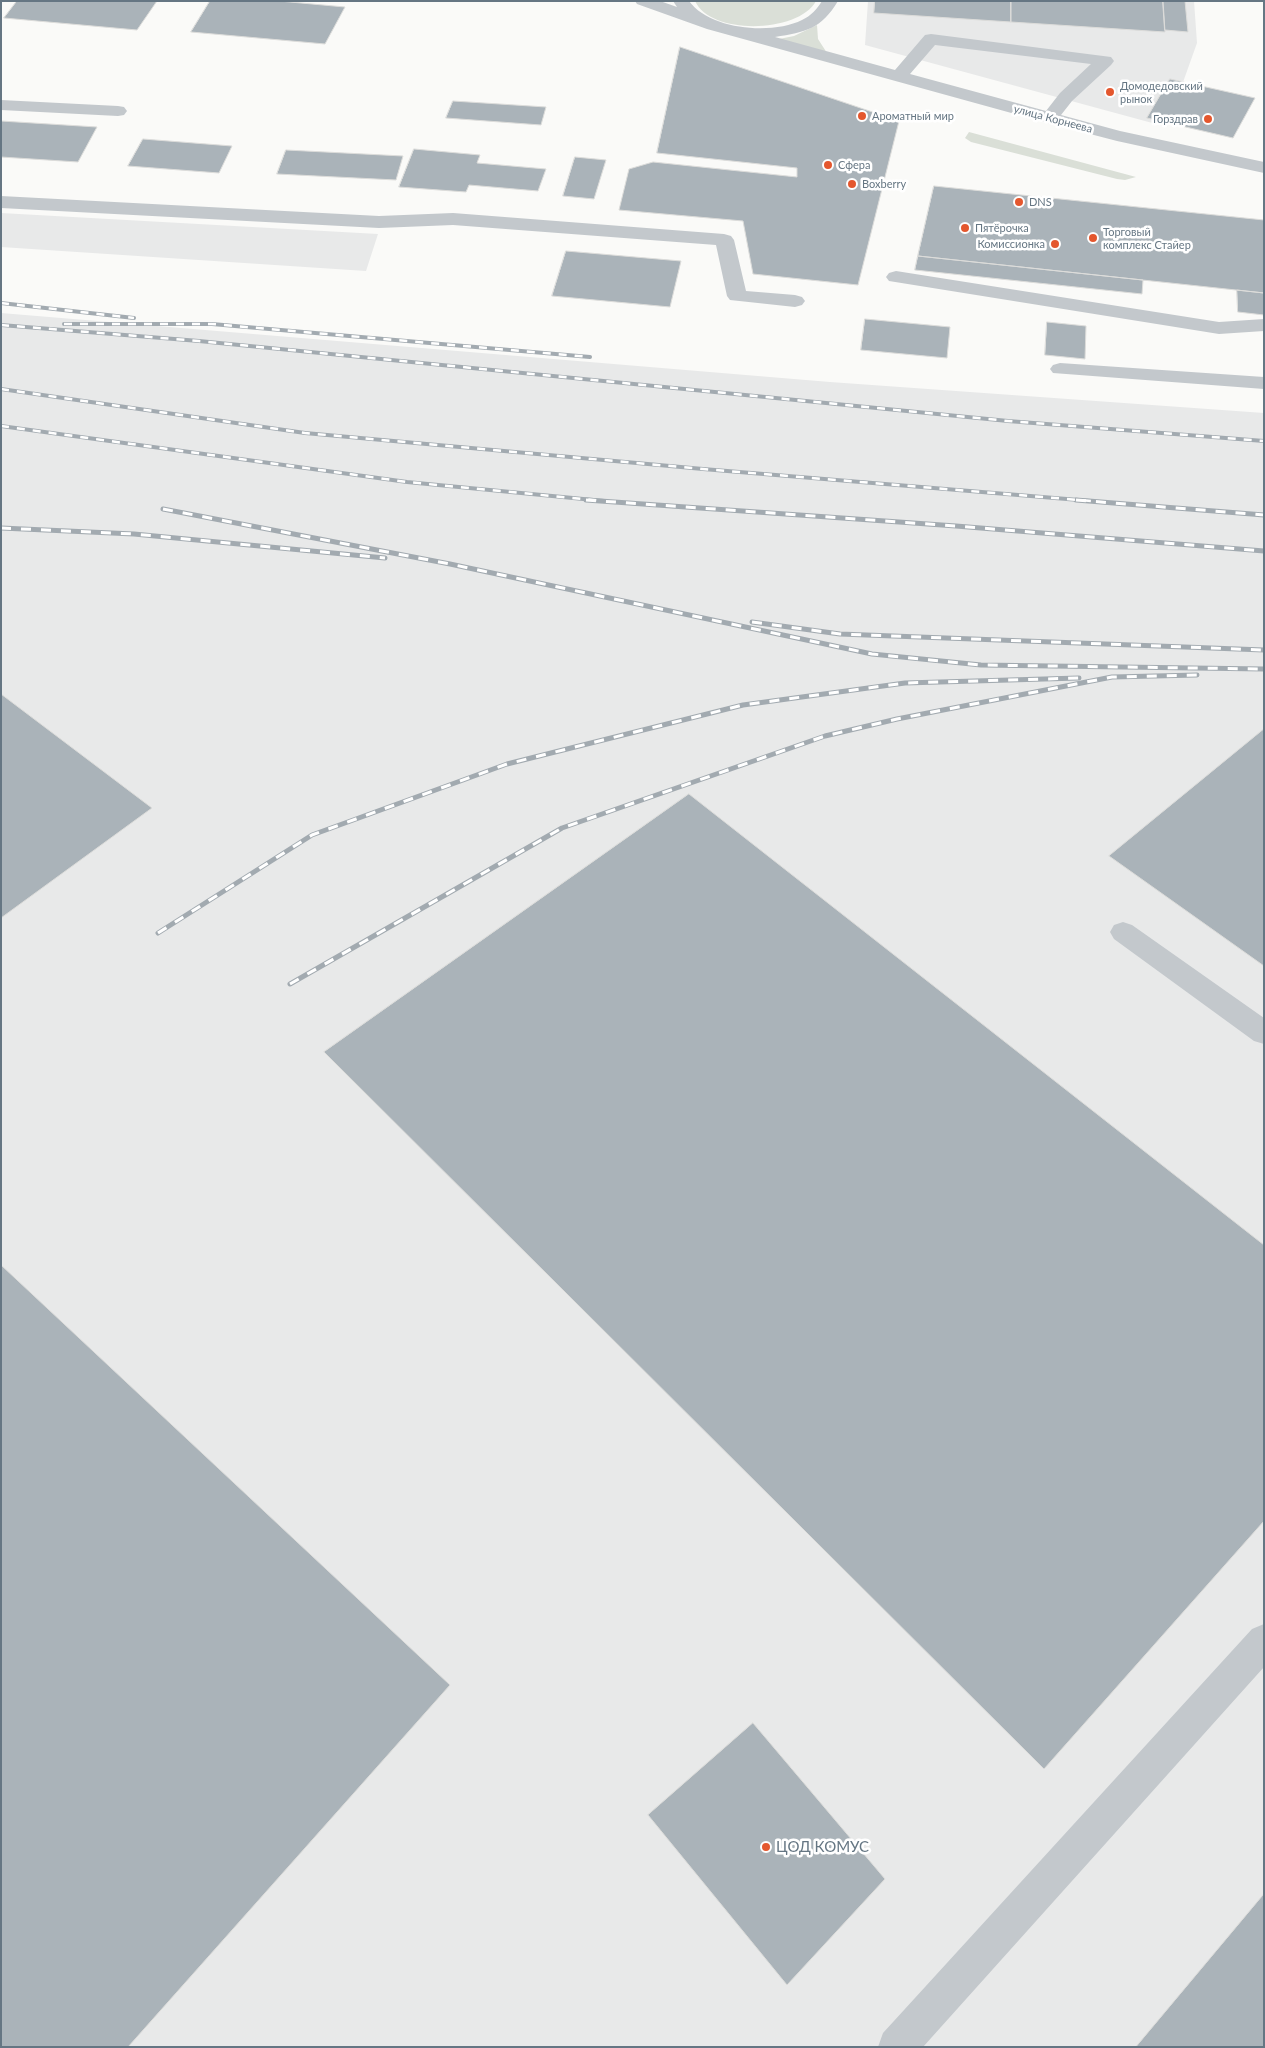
<!DOCTYPE html>
<html>
<head>
<meta charset="utf-8">
<style>
  body { margin:0 }
  #map { position:relative; width:1265px; height:2048px; overflow:hidden; background:#fafaf8; font-family:Lato,sans-serif }
  canvas { display:block }
  .frame { position:absolute; inset:0; border:2px solid #657683; pointer-events:none }
</style>
</head>
<body>
<div id="map">
<canvas width="1265" height="2048"></canvas>
<div class="frame"></div>
</div>
<script>
const context = document.querySelector('canvas').getContext('2d');
context.lineJoin = 'round';
function fillPath(path, color) { context.fillStyle = color; context.fill(path, 'evenodd'); }
function stroke(path, color, width, dash) { context.strokeStyle = color; context.lineWidth = width; context.lineCap = dash ? 'butt' : 'round'; context.setLineDash(dash || []); context.stroke(path); }
function write(font, color, halo, rows, align = 'center') {
  context.font = font + ' Lato,sans-serif'; context.lineWidth = 5; context.setLineDash([]); context.textBaseline = 'middle'; context.strokeStyle = halo; context.fillStyle = color; for (const [text, x, y, turn = 0] of rows) {
    context.save(); context.translate(x, y); context.rotate((+turn || 0) * Math.PI / 180); context.textAlign = isNaN(turn) ? turn : align; if (halo) context.strokeText(text, 0, 0); context.fillText(text, 0, 0); context.restore();
  }
}
fillPath(new Path2D(`
  M868,1h326l3,42 -30,84 -302,-82z
  M1,213l377,21 -12,37 -365,-24z
  M1,313l829,69 434,31v1634h-1263z`), '#e8e9e9');
fillPath(new Path2D(`
  M695,1h121c-17,32 -105,35 -121,0z
  M817,25l1,14 9,14 -48,-14 15,-3z
  M969,132l167,45 -11,3 -8,-1 -146,-37 -6,-4z`), '#dadfd7');
const building = new Path2D(`
  M17,1h140l-20,29 -133,-12z
  M210,1h69l66,6 -20,37 -134,-12z
  M875,1h136v21l-137,-9z
  M1011,1h152l2,31 -154,-10z
  M1163,1h22l3,31 -23,-2z
  M680,47l219,74 -41,164 -105,-11 -10,-53 -124,-11 10,-41 24,-7 144,15v-9l-140,-15z
  M1170,79l85,19 -22,40 -86,-20z
  M453,101l93,6 -5,18 -95,-7z
  M1,121l96,6 -19,35 -77,-5z
  M143,139l89,7 -13,27 -91,-7z
  M414,149l66,6 -3,8 69,6 -8,22 -69,-6 -3,7 -67,-5z
  M286,150l117,6 -7,24 -119,-6z
  M575,157l31,3 -12,39 -31,-3z
  M934,186l330,34v73l-346,-37z
  M566,251l115,10 -11,46 -118,-11z
  M918,256l225,24 -1,14 -227,-24z
  M1237,290l27,3v22l-26,-3z
  M865,319l85,8 -3,31 -86,-8z
  M1047,322l39,4 -1,33 -40,-4z
  M1,694l151,114 -151,110z
  M1264,729v237l-155,-110z
  M689,794l575,451v276l-220,248 -720,-717z
  M1,1265l449,420 -322,362h-127z
  M753,1723l132,156 -98,106 -139,-170z
  M1264,1894v153h-128z`);
fillPath(building, '#aab3b9');
stroke(building, '#dcdcda', 1);
fillPath(new Path2D(`
  M635,1h25l17,6 -4,-6h16c21,29 83,34 113,19 9,-4 15,-11 20,-19h16c-17,28 -32,31 -63,36l120,33 30,-35 6,-1 180,23 3,4 -3,4 -39,36 -11,14 59,16 144,31v11l-147,-32 -73,-19 -337,-93 -70,-25zM935,45l156,19 -31,29 -14,18 -136,-37z
  M1,100l117,6 6,1 3,4 -3,4 -6,1 -117,-6z
  M1,196l378,20 74,-3 271,21 7,2 3,4 12,51 49,4 7,2 3,4 -3,4 -7,2 -65,-7 -3,-4 -11,-51 -263,-20 -74,3 -378,-20z
  M896,271l323,51 45,-3v12l-45,3 -330,-53 -3,-4 3,-4z
  M1060,363l204,14v12l-211,-16 -3,-4 3,-4z
  M1123,922l9,3 132,93v26l-10,-3 -140,-102 -4,-7 4,-7z
  M1264,1624v43l-341,380h-45l5,-14 369,-404z`), '#c3c8cc');
const railFar1 = new Path2D(`
  M1,303l133,15
  M64,324h148l378,33
  M1,325l198,16 809,80 256,20
  M1,389l304,44 398,36 388,32
  M1,426l406,56 197,19`);
const rail = new Path2D(`
  M586,500l370,26 308,25
  M1076,500l188,15
  M163,509l287,55 422,90 109,11 283,4
  M1,528l133,6 251,24
  M752,622l88,12 424,16
  M158,933l154,-98 195,-71 236,-59 162,-22 174,-5
  M290,984l272,-156 263,-92 72,-17 215,-42 85,-2`);
stroke(railFar1, '#a2aab0', 4);
stroke(rail, '#a2aab0', 5);
stroke(railFar1, '#fff', 2.5, [8]);
stroke(rail, '#fff', 3, [10]);
for (const [x, y, r, color] of [
  [1110,92,5,"#e4572e"],
  [862,116,5,"#e4572e"],
  [1208,119,5,"#e4572e"],
  [828,165,5,"#e4572e"],
  [852,184,5,"#e4572e"],
  [1019,202,5,"#e4572e"],
  [965,228,5,"#e4572e"],
  [1093,238,5,"#e4572e"],
  [1055,244,5,"#e4572e"],
  [766,1847,5,"#e4572e"]
]) { const dot = new Path2D(); dot.arc(x, y, r, 0, 2 * Math.PI); context.fillStyle = color; context.fill(dot); stroke(dot, '#fff', 2); }
write('11px', '#657683', '#fff', [
  ["Домодедовский",1120,86],
  ["рынок",1120,99],
  ["Ароматный мир",872,116],
  ["Горздрав",1198,119,"right"],
  ["Сфера",838,165],
  ["Boxberry",862,184],
  ["DNS",1029,202],
  ["Пятёрочка",975,228],
  ["Торговый",1103,232],
  ["комплекс Стайер",1103,245],
  ["Комиссионка",1045,244,"right"]
], 'left');
write('11px', '#657683', '#fff', [
  ["улица Корнеева",1053,119,15]
]);
write('15px', '#657683', '#fff', [
  ["ЦОД КОМУС",776,1847]
], 'left');
</script>
</body>
</html>
